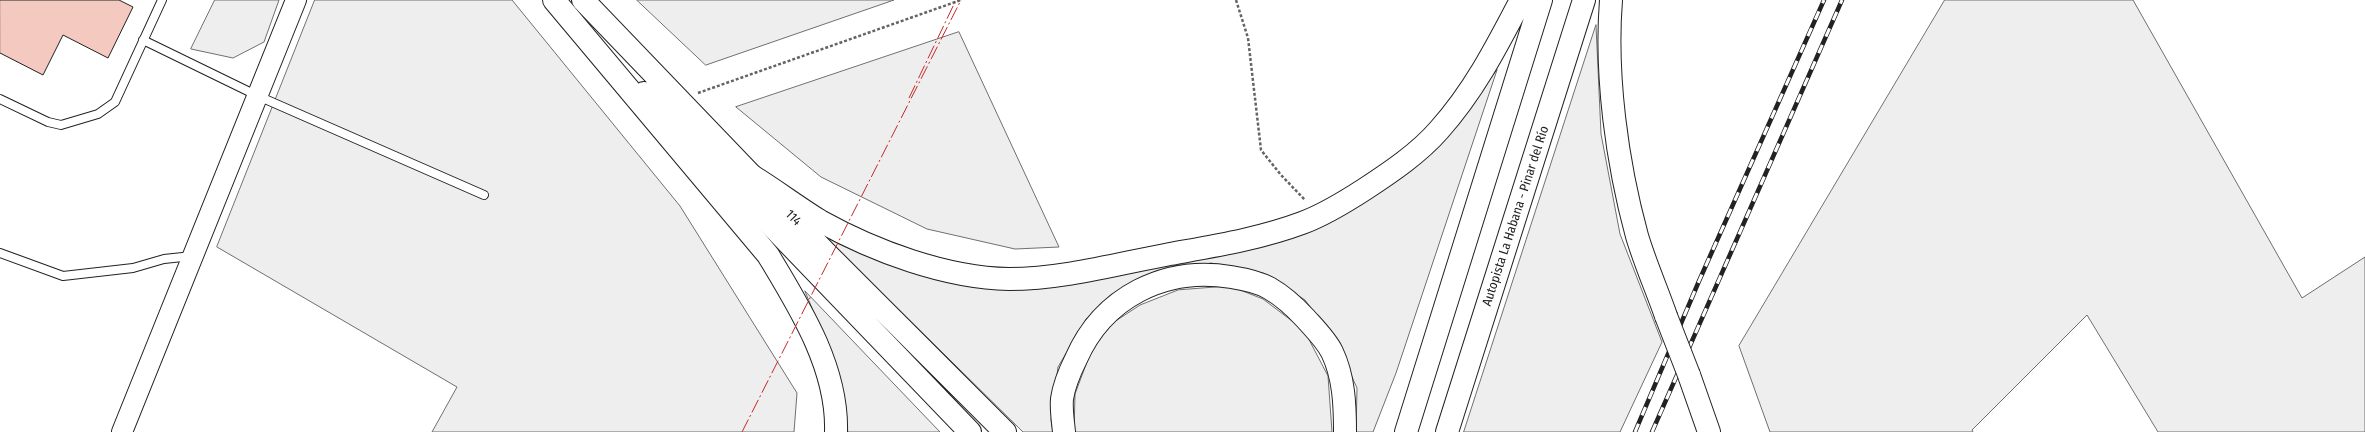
<!DOCTYPE html>
<html>
<head>
<meta charset="utf-8">
<style>
  body { margin:0 }
  canvas { display:block; background:#fff }
</style>
</head>
<body>
<canvas width="2365" height="432"></canvas>
<script>
const context = document.querySelector('canvas').getContext('2d');
context.lineJoin = 'round';
function fillPath(path, color) { context.fillStyle = color; context.fill(path, 'evenodd'); }
function stroke(path, color, width, dash) { context.strokeStyle = color; context.lineWidth = width; context.lineCap = dash ? 'butt' : 'round'; context.setLineDash(dash || []); context.stroke(path); }
function write(font, color, halo, rows, align = 'center') {
  context.font = font + ' "Fira Sans Condensed",sans-serif'; context.lineWidth = 3; context.setLineDash([]); context.textBaseline = 'middle'; context.strokeStyle = halo; context.fillStyle = color; for (const [text, x, y, turn = 0] of rows) {
    context.save(); context.translate(x, y); context.rotate((+turn || 0) * Math.PI / 180); context.textAlign = isNaN(turn) ? turn : align; if (halo) context.strokeText(text, 0, 0); context.fillText(text, 0, 0); context.restore();
  }
}
const green = new Path2D(`
  M215,0h64l-15,42 -31,16 -42,-9z
  M315,0h197l168,206 117,187 -3,39h-362l25,-45 -240,-140z
  M637,0h257l-188,65z
  M1945,0h188l169,298 63,-41v175h-207l-71,-117 -115,115 1,2h-203l-31,-86z
  M1596,25l5,109 19,100 42,108 -42,90h-156z
  M959,32l100,215 -44,2 -88,-20 -106,-52 -85,-70z
  M1497,70l-101,303 -23,59h-17l1,-44 -21,-46 -31,-42 -42,-27 -52,-10 -74,16 -23,14 -28,26 -28,48 -7,53 2,12h-30l-202,-199 141,51 73,5 73,-12 185,-40 158,-110z
  M1230,286l33,13 41,31 24,46 4,56h-258l1,-38 16,-43 17,-25 32,-21 38,-15z
  M805,291l135,141h-92l-14,-71z`);
fillPath(green, '#eee');
stroke(green, '#6f6f6f', 1);
const building = new Path2D(`
  M0,0h119l14,7 -25,51 -45,-23 -20,40 -43,-22z`);
fillPath(building, '#f3c9c0');
stroke(building, '#222', 1);
const service = new Path2D(`
  M143,40l115,56 226,99
  M0,99l48,23 13,3 37,-11 17,-12 47,-102
  M0,253l63,23 70,-8 31,-9 28,-3`);
const tertiary = new Path2D(`
  M122,432l174,-432`);
const trunk = new Path2D(`
  M583,0l242,252 180,180
  M644,93l326,339`);
const motorway = new Path2D(`
  M554,0l214,255c32,53 70,113 68,177
  M1611,0c-6,75 6,163 26,236 8,27 20,54 29,80
  M752,176c23,14 45,31 68,45 54,30 126,57 189,58 54,0 108,-15 161,-25 44,-8 89,-15 132,-31 22,-8 43,-21 63,-34 26,-17 54,-36 74,-59 35,-39 58,-84 82,-130
  M1689,375l20,57
  M1064,432c-1,-11 -3,-22 -2,-33 2,-14 8,-28 14,-40 27,-62 89,-93 155,-82 13,2 27,5 38,11 14,8 26,19 37,31 9,10 20,21 26,33 12,25 13,53 13,80
  M1406,432l135,-432
  M1447,432l137,-432`);
stroke(service, '#222', 10);
stroke(tertiary, '#222', 22);
stroke(trunk, '#222', 24);
stroke(motorway, '#222', 24);
stroke(new Path2D(`
  M1236,0l12,38 13,112 20,25 24,25
  M698,93l263,-93`), '#646464', 2.5, [3, 2]);
stroke(service, '#fff', 8);
stroke(tertiary, '#fff', 20);
stroke(trunk, '#fff', 22);
stroke(motorway, '#fff', 22);
const rail = new Path2D(`
  M1635,432l64,-151 125,-281
  M1652,432l190,-432`);
stroke(rail, '#222', 4.5);
stroke(rail, '#fff', 3, [9]);
const motorwayBridge = new Path2D(`
  M1666,316l23,59`);
stroke(motorwayBridge, '#222', 24, []);
stroke(motorwayBridge, '#fff', 22);
stroke(new Path2D(`
  M909,98l47,-98
  M742,432l219,-432`), '#c62828', 1, [14, 3, 2, 3]);
write('13px', '#222', '#fff', [
  ["Autopista La Habana - Pinar del Río",1516,216,-72],
  ["114",793,218,46]
]);
</script>
</body>
</html>
